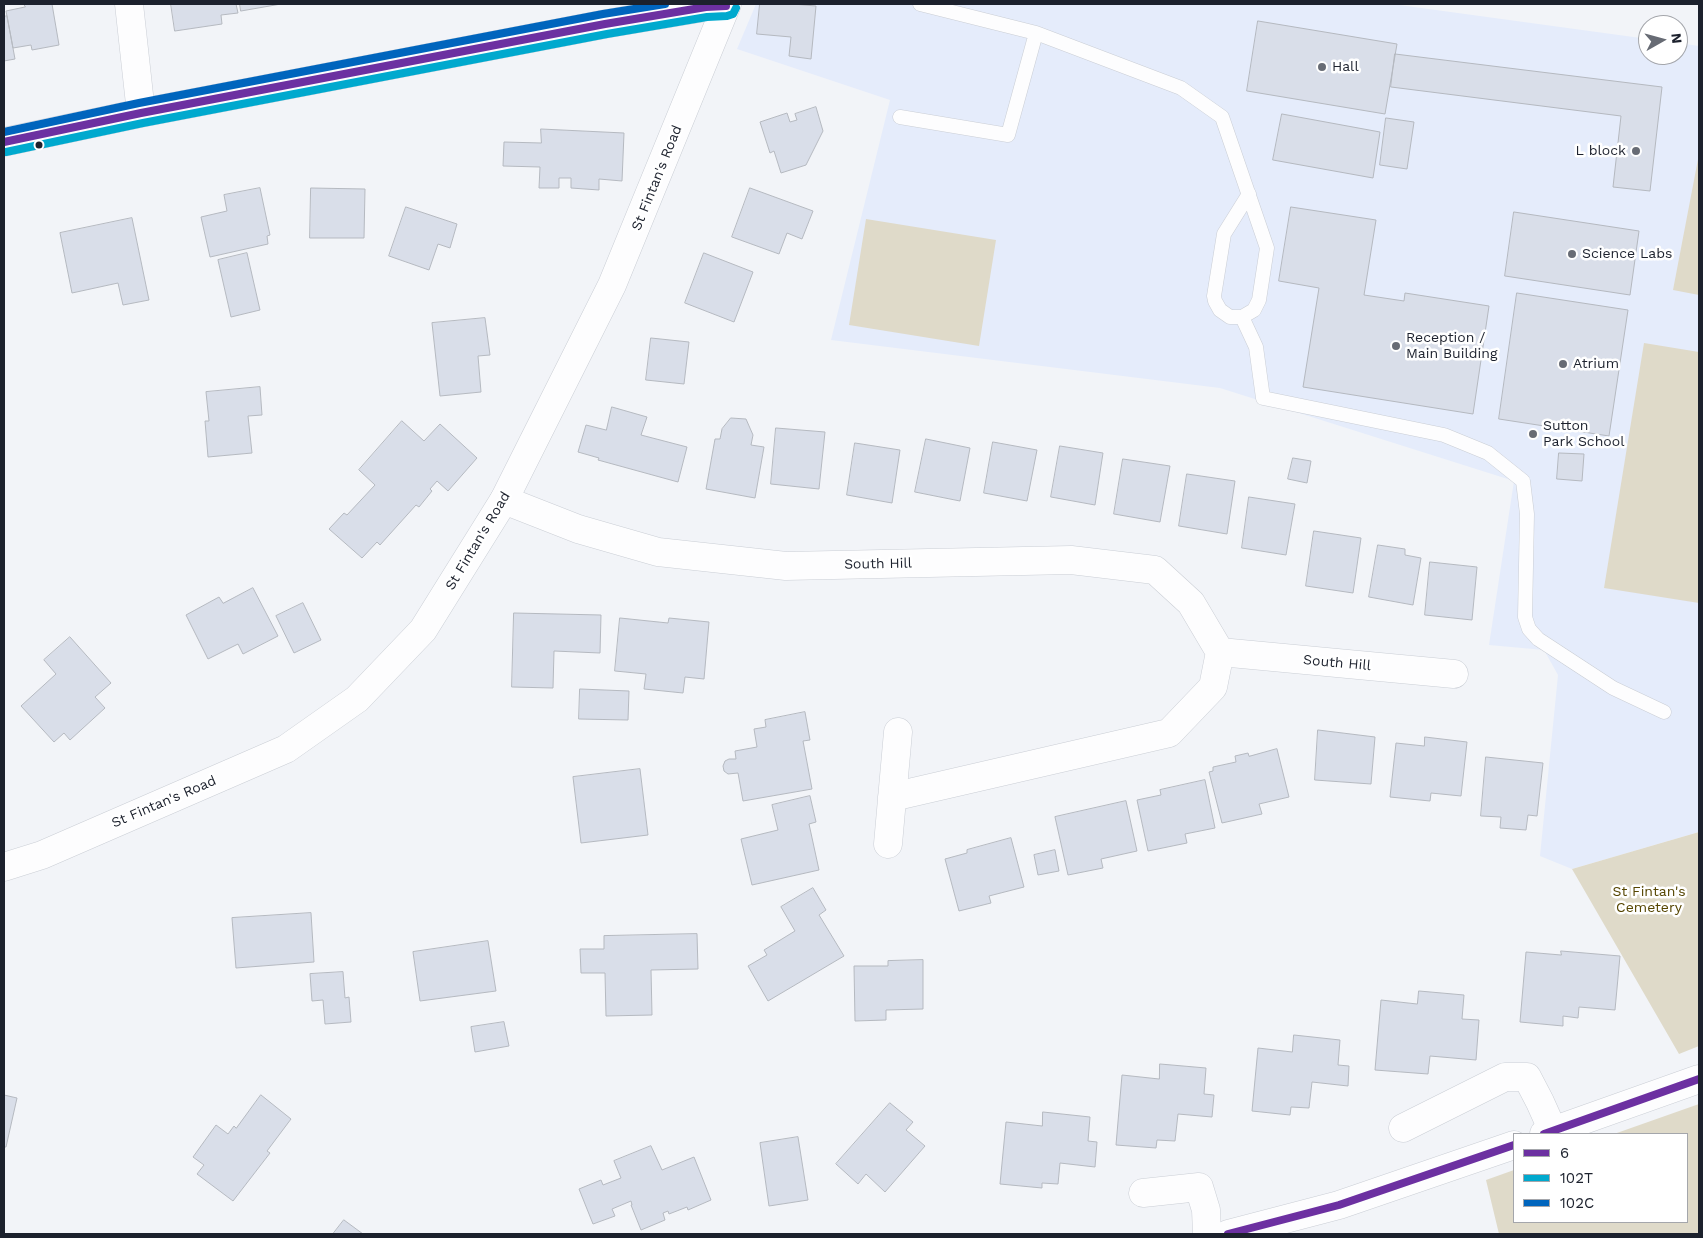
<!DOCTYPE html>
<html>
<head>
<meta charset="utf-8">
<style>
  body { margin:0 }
  #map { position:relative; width:1703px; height:1238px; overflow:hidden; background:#f2f4f8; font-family:"Work Sans",sans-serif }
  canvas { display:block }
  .frame { position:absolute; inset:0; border:5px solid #1c212d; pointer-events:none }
  .legend { position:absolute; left:1513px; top:1133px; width:175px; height:90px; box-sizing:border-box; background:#fff; border:1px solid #a4a6ab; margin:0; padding:6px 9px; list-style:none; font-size:15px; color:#1c212d }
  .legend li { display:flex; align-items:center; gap:10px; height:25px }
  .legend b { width:25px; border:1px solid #a4a6ab }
  .north { position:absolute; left:1638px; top:15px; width:50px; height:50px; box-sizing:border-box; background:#fff; border:1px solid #a4a6ab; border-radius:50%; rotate:83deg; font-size:14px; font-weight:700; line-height:20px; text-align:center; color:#1c212d }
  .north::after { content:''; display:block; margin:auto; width:18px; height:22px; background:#676b74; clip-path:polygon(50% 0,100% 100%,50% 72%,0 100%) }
</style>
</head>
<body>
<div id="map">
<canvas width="1703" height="1238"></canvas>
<div class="frame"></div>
<ul class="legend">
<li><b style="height:6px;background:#6c30a1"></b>6</li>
<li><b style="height:6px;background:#00a9ce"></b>102T</li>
<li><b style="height:6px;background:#0065bd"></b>102C</li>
</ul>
<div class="north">N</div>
</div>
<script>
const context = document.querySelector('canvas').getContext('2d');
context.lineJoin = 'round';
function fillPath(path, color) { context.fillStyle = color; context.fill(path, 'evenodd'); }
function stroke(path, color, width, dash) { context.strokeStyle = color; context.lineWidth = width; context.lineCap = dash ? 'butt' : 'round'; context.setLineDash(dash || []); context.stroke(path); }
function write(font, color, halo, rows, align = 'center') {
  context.font = font + ' "Work Sans",sans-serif'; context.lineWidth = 5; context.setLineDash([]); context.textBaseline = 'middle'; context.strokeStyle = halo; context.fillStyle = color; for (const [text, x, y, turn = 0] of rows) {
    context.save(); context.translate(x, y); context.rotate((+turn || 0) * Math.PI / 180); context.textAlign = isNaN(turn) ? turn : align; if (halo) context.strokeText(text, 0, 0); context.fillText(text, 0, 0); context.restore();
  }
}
fillPath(new Path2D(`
  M756,4h636l256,35v16h30v-12l21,3v786l-127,37 -32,-13 18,-181 -14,-25 -55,-5 25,-164 -294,-93 -389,-48 59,-240 -153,-51z`), '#e5ecfb');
fillPath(new Path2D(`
  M1699,154v141l-26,-5z
  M866,219l130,21 -17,106 -130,-21z
  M1644,343l55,9v251l-95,-15z
  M1699,832v214l-20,8 -107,-185z
  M1699,1104v130h-200l-13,-54 28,-10v52h173v-88h-73z`), '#dfdac9');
const building = new Path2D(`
  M24,4h28l7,41 -27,5 -1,-5 -18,3 -7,-37 19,-4z
  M171,4h65l2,9 -17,2 1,9 -47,7z
  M240,4h41l-40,7z
  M760,4h33l23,2 -5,53 -22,-3 2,-19 -34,-3z
  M7,16l8,43 -11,2v-44z
  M1258,21l139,23 -12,70 -138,-23z
  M1395,54l267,33 -12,104 -37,-4 8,-71 -230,-29z
  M816,107l7,24 -17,34 -25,8 -7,-22 -4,2 -10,-31 27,-9 3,9 7,-2 -2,-6z
  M1282,114l98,18 -7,46 -100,-18z
  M1386,118l28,4 -7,47 -27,-4z
  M541,129l83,4 -2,48 -23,-2v11l-28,-2v-10h-12v10h-20l1,-21 -37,-1 1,-24 37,1z
  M260,188l10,47 -3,1 1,8 -58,13 -9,-40 26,-6 -3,-16z
  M311,188l54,1 -1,49h-54z
  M750,188l63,23 -11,28 -15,-6 -8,21 -47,-17z
  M406,207l51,17 -7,24 -12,-4 -9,26 -40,-14z
  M1291,207l85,13 -12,75 40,6 1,-8 84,13 -16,108 -170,-27 16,-99 -40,-7z
  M1514,212l125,19 -9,64 -125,-19z
  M132,218l17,82 -26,5 -5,-22 -46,10 -12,-60z
  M247,253l13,57 -29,7 -13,-57z
  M704,253l49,19 -19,50 -49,-19z
  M1517,293l111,17 -19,126 -110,-17z
  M485,318l5,37 -12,1 3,36 -41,4 -8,-73z
  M651,338l38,4 -5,42 -38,-4z
  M260,387l2,28 -14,1 4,37 -44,4 -3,-36h4l-3,-29z
  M612,407l35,10 -6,18 46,12 -9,35 -80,-22 1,-2 -21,-6 8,-27 20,5z
  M731,418l15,1 7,16 -2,10 13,2 -9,51 -49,-9 9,-50h5l2,-10z
  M402,421l22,20 16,-17 37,34 -29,33 -11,-10 -7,8 2,2 -13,16 -3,-2 -36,40 -3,-3 -15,16 -33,-29 15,-16 3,2 28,-30 -16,-15z
  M776,428l49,4 -6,57 -48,-5z
  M926,439l44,9 -10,53 -45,-9z
  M993,442l44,8 -10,51 -43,-8z
  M855,443l45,7 -8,53 -45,-8z
  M1060,446l43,7 -8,52 -44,-8z
  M1559,453l25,1 -2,27 -25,-2z
  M1293,458l18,3 -4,22 -19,-4z
  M1123,459l47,7 -10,56 -46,-8z
  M1187,474l48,7 -8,53 -48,-8z
  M1249,497l46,7 -9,51 -44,-7z
  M1314,531l47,7 -8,55 -47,-7z
  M1378,545l27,4v6l16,3 -8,47 -44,-8z
  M1430,562l47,5 -5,53 -47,-5z
  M253,588l25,48 -35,18 -5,-10 -30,15 -22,-44 33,-18 4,6z
  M303,603l18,37 -27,13 -18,-37z
  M514,613l87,2 -1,38 -46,-2 -1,37 -41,-1z
  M620,618l48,5 1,-5 40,4 -5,57 -19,-2 -2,16 -39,-4 2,-15 -31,-3z
  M70,637l41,46 -16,14 10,11 -35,32 -6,-7 -10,9 -33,-36 35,-32 -12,-14z
  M580,689l49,2 -1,29 -49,-1z
  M805,712l5,28 -7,1 9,48 -69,12 -5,-28 -10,1 -4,-3 -1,-5 2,-5 4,-2h7l-1,-8 22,-4 -3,-18 12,-2 -1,-7z
  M1318,730l57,7 -4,47 -56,-4z
  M1425,737l42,5 -6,54 -30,-3 -1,8 -40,-4 6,-54 28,3z
  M1277,749l12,48 -30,7 3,10 -40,9 -13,-51 4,-1v-4l23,-5 -1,-6 13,-3 1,3z
  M1486,757l57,6 -6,53 -9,-1 -2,15 -26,-2 1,-11 -20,-1z
  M640,769l8,66 -67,8 -8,-66z
  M1205,780l10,48 -30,6 2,9 -39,8 -11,-51 24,-5 -1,-5z
  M810,796l6,26 -7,2 10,46 -67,15 -11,-46 37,-9 -6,-25z
  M1126,801l11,50 -36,8 2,9 -35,7 -13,-58z
  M1011,838l13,49 -35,9 2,7 -32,8 -14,-52 22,-6v-3z
  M1055,850l4,21 -21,4 -4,-20z
  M813,888l13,22 -7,5 25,41 -76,45 -20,-35 19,-11 -3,-5 31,-19 -14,-24z
  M311,913l3,49 -78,6 -4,-50z
  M697,934l1,35 -47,1 1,45 -46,1 -1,-43h-24l-1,-24h24v-13z
  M488,941l8,50 -76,10 -7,-49z
  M1561,951l59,5 -5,54 -36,-3 -1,11 -15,-2v10l-43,-4 6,-70 35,3z
  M923,960v49l-37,1v10l-31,1 -1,-55h34v-5z
  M343,972l2,26 4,-1 2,25 -26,2 -2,-24 -11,1 -2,-27z
  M1419,991l45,4 -2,24 17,1 -3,40 -46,-4 -2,18 -53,-4 6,-70 36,4z
  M504,1022l5,24 -34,6 -4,-25z
  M1294,1035l46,5 -2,25 11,1 -1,20 -36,-4 -3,26 -18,-1 -1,8 -38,-4 6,-63 34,4z
  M1160,1064l46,4 -2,26 10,1 -2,22 -34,-3 -3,27 -18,-1 -1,8 -40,-3 6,-70 37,4z
  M4,1095l13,3 -11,49h-2z
  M261,1095l30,24 -24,32 3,2 -37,48 -36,-27 7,-9 -11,-8 23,-32 12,9 6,-8 2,2z
  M890,1103l23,19 -7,8 19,16 -40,46 -19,-18 -8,10 -22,-20z
  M1043,1112l47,5 -2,24 9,1 -2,25 -35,-4 -2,21 -16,-1v5l-42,-4 6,-62 36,4z
  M798,1137l10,63 -39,6 -9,-63z
  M651,1146l11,24 32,-13 17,43 -23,10 -1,-3 -18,7 -1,-3 -5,2 2,7 -24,10 -10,-25h1l-1,-4 -19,8 3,7 -22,8 -14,-35 22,-9 2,5 18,-7 -7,-17z
  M344,1220l19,14h-30z`);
fillPath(building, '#d9dee9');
stroke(building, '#b5b9c0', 1);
const service = new Path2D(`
  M920,4l116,29 145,55 41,29 45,131 -8,52 -5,10 -12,7h-12l-10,-7 -5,-9 -1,-5 10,-62 25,-40
  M900,117l108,18 28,-102
  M1242,317l14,30 7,51 181,37 44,18 35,28 4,33 -2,103 4,12 9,10 75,49 51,24`);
const minor = new Path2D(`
  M129,4l12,109
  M4,142l137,-29 464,-89 101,-17 20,-1
  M504,500l74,29 80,23 128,14 285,-6 84,10 36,33 29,49 -7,35 -44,46 -277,64
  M1220,652l234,22
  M888,844l10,-112
  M1403,1128l102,-51h22l13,25 13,29
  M1143,1193l56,-6 7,23 1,24`);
const tertiary = new Path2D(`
  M4,867l38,-12 244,-106 71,-50 66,-69 81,-130 108,-215 115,-281`);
const secondary = new Path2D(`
  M1544,1134l155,-55
  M1228,1234l111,-29 175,-60`);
stroke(service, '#caced5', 15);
stroke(minor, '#caced5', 29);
stroke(tertiary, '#caced5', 29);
stroke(secondary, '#caced5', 29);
stroke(service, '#fdfdfe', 14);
stroke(minor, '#fdfdfe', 28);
stroke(tertiary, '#fdfdfe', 28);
stroke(secondary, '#fdfdfe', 28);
stroke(new Path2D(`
  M4,142l137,-29 464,-89 101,-17 20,-1
  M1544,1134l155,-55
  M1228,1234l111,-29 175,-60`), '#6c30a1', 8);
stroke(new Path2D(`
  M6,152l137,-29 464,-89 100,-17 20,-1 6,-2 3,-6`), '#00a9ce', 8);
stroke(new Path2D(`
  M4,132l135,-29 464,-89 62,-10`), '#0065bd', 8);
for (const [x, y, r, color] of [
  [1322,67,5,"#676b74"],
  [39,145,4.5,"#1c212d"],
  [1636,151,5,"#676b74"],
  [1572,254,5,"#676b74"],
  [1396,346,5,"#676b74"],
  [1563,364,5,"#676b74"],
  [1533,434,5,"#676b74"]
]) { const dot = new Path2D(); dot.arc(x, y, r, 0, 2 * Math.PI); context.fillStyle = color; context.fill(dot); stroke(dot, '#fff', 2); }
write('14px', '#1c212d', '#fff', [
  ["Hall",1332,67],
  ["L block",1626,151,"right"],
  ["Science Labs",1582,254],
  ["Reception /",1406,338],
  ["Main Building",1406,354],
  ["Atrium",1573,364],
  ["Sutton",1543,426],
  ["Park School",1543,442]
], 'left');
write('14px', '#1c212d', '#fff', [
  ["St Fintan's Road",657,178,-68],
  ["St Fintan's Road",478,541,-59],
  ["South Hill",878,564,-1],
  ["South Hill",1337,663,5],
  ["St Fintan's Road",164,802,-23]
]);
write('14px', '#554500', '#fff', [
  ["St Fintan's",1649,892],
  ["Cemetery",1649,908]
]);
</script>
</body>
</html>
